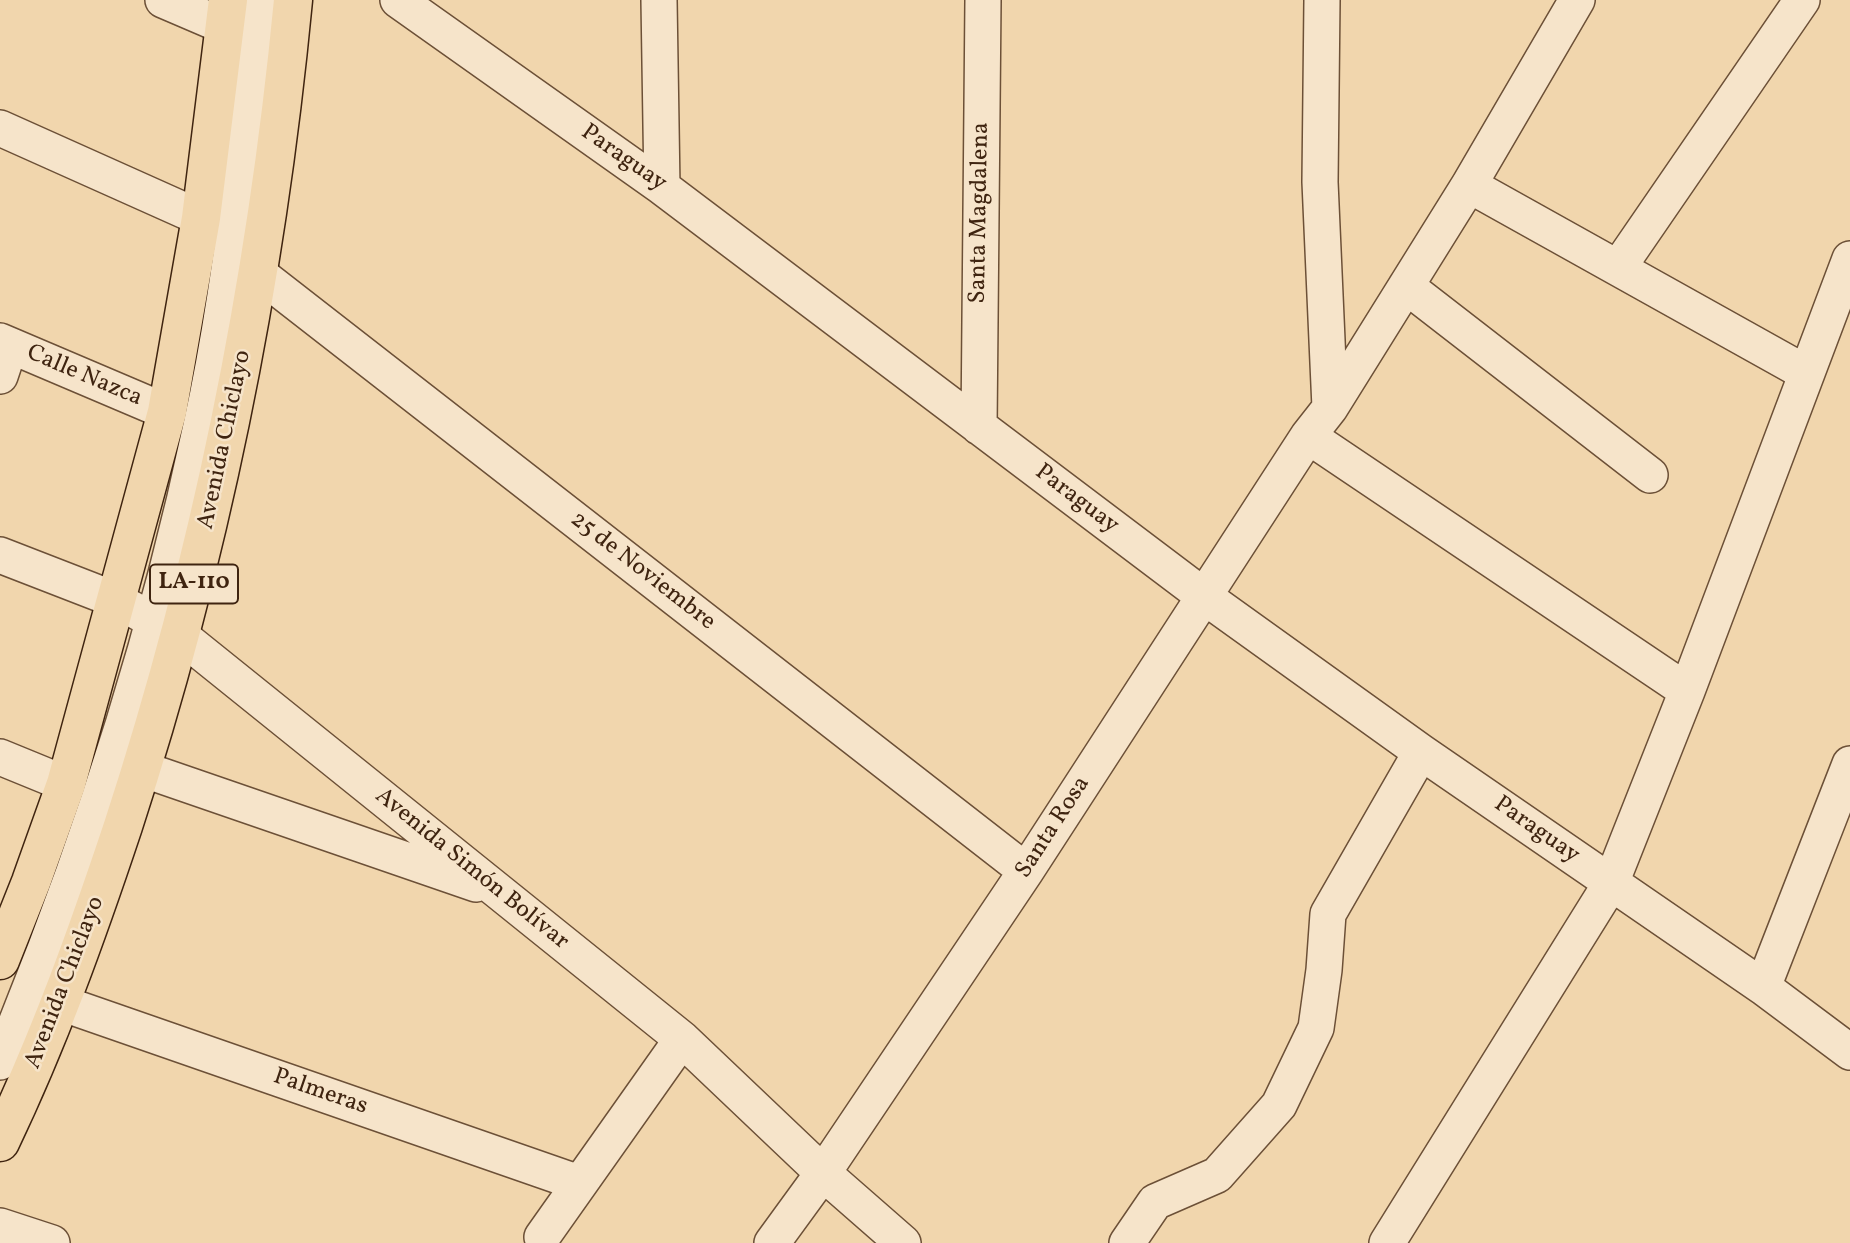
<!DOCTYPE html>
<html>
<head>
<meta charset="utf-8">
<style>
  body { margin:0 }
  canvas { display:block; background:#f1d6ad }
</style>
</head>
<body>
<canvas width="1850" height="1243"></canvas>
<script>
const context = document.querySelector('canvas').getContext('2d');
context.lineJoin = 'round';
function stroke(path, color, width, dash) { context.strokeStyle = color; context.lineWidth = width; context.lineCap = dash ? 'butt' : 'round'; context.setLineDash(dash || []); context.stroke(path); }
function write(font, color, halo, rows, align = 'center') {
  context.font = font + ' Vollkorn,serif'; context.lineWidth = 5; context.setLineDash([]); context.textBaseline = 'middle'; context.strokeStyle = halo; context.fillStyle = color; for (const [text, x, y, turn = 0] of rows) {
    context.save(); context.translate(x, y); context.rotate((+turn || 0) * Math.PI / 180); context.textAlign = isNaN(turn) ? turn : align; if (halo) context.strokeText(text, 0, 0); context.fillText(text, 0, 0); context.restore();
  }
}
const minor = new Path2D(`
  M163,0l63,27
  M398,0l264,187 543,410 216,155 342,235 87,65
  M659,0l3,187
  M1322,0l-2,182 10,226
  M0,128l201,90
  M1469,185l337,188
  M1618,268l184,-268
  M258,273l768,598
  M1406,286l244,189
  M0,341l167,71
  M0,376l10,-30
  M979,427l4,-427
  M1308,436l379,255
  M0,555l116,45 65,36 501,403 141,134 80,70
  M0,757l66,27
  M142,769l334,115
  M1763,987l87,-223
  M61,1003l518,180
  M0,1062c86,-205 155,-419 201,-636 19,-86 31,-174 42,-262 7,-54 15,-109 19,-164
  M0,1226l52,17
  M542,1237l140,-198
  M772,1243l51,-70 203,-302 282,-435 22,-28 139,-223 108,-185
  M1127,1243l28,-41 62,-27 62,-70 37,-77 8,-58 4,-56 93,-162
  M1387,1243l224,-360 76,-192 163,-432`);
const major = new Path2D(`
  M0,960l31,-78 35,-98 101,-372 34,-194 27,-218
  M0,1142c49,-102 87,-208 123,-316 88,-270 143,-543 170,-826`);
stroke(minor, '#6c5037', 38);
stroke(major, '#3f2410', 41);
stroke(minor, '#f6e4ca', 35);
stroke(major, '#f1d6ad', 38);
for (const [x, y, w] of [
  [194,584,88]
]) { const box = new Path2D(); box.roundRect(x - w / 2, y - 19.5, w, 39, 5); context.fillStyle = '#f6e4ca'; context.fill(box); stroke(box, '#3f2410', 2); }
write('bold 23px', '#3f2410', null, [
  ["LA-110",194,584]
]);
write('24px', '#3f2410', '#f6e4ca', [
  ["Paraguay",623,159,35],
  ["Santa Magdalena",981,213,-89],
  ["Calle Nazca",84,377,23],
  ["Avenida Chiclayo",226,440,-78],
  ["Paraguay",1076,500,37],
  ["25 de Noviembre",642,572,38],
  ["Santa Rosa",1054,828,-57],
  ["Paraguay",1536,831,35],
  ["Avenida Simón Bolívar",471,870,39],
  ["Avenida Chiclayo",66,983,-69],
  ["Palmeras",320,1093,19]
]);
</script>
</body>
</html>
